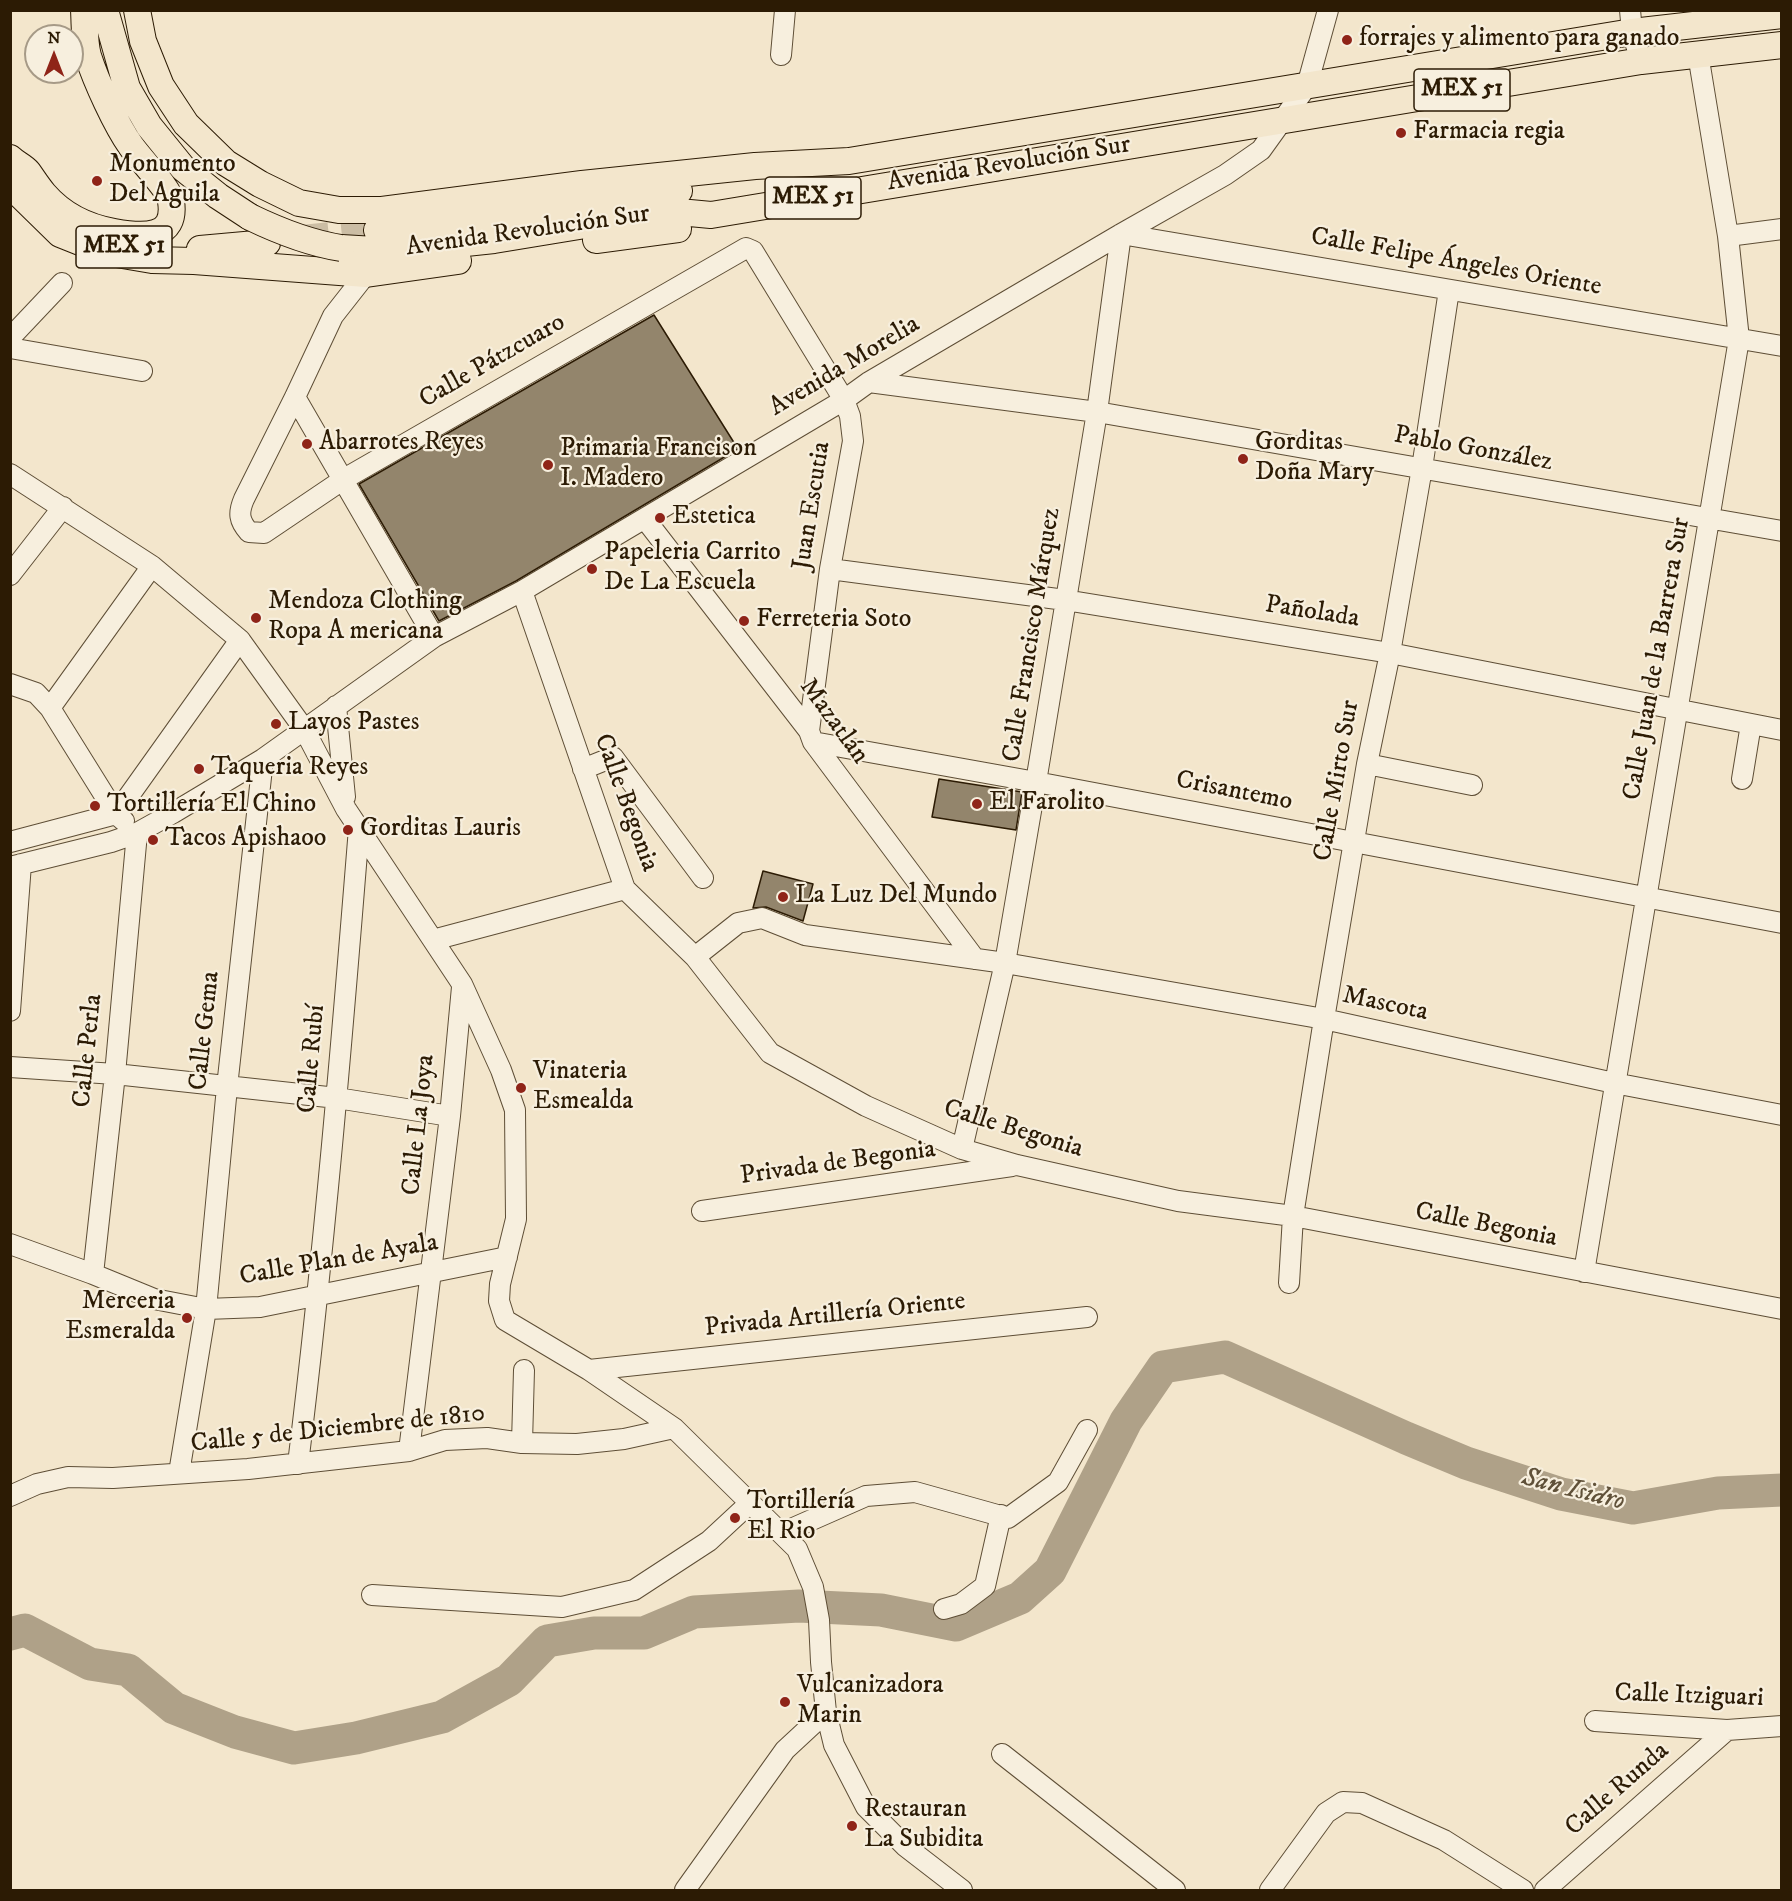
<!DOCTYPE html>
<html>
<head>
<meta charset="utf-8">
<style>
  body { margin:0 }
  #map { position:relative; width:1792px; height:1901px; overflow:hidden; background:#f3e6cc; font-family:"IM FELL DW Pica",serif }
  canvas { display:block }
  .frame { position:absolute; inset:0; border:12px solid #2c1b04; pointer-events:none }
  .north { position:absolute; left:24px; top:24px; width:60px; height:60px; box-sizing:border-box; background:#f7efde; border:2px solid #a69a87; border-radius:50%; rotate:0deg; font-size:16px; font-weight:700; line-height:24px; text-align:center; color:#2c1b04 }
  .north::after { content:''; display:block; margin:auto; width:21px; height:27px; background:#8f2418; clip-path:polygon(50% 0,100% 100%,50% 72%,0 100%) }
</style>
</head>
<body>
<div id="map">
<canvas width="1792" height="1901"></canvas>
<div class="frame"></div>
<div class="north">N</div>
</div>
<script>
const context = document.querySelector('canvas').getContext('2d');
context.lineJoin = 'round';
function stroke(path, color, width, dash) { context.strokeStyle = color; context.lineWidth = width; context.lineCap = dash ? 'butt' : 'round'; context.setLineDash(dash || []); context.stroke(path); }
function fillPath(path, color) { context.fillStyle = color; context.fill(path, 'evenodd'); }
function write(font, color, halo, rows, align = 'center') {
  context.font = font + ' "IM FELL DW Pica",serif'; context.lineWidth = 4.5; context.setLineDash([]); context.textBaseline = 'middle'; context.strokeStyle = halo; context.fillStyle = color; for (const [text, x, y, turn = 0] of rows) {
    context.save(); context.translate(x, y); context.rotate((+turn || 0) * Math.PI / 180); context.textAlign = isNaN(turn) ? turn : align; if (halo) context.strokeText(text, 0, 0); context.fillText(text, 0, 0); context.restore();
  }
}
stroke(new Path2D(`
  M10,1634l15,-4 65,34 38,6 46,38 61,24 59,16 62,-10 86,-21 67,-37 38,-39 47,-8h50l50,-21 105,-6 82,4 75,15 64,-27 30,-27 76,-150 37,-54 62,-10 181,81 60,25 95,31 72,14 85,-15 64,-3`), '#afa188', 33);
const building = new Path2D(`
  M654,315l84,134 -222,132 -77,40 -80,-137z
  M939,779l83,13 -6,38 -84,-13z
  M763,871l50,13 -10,37 -37,-14 -13,1z`);
fillPath(building, '#93856c');
stroke(building, '#2c1b04', 1.5);
stroke(new Path2D(`
  M303,238l74,-8`), '#cbbda4', 26, [26, 13]);
const minor = new Path2D(`
  M1630,10l2,22 9,29
  M781,55l4,-45
  M1121,234l661,112
  M1728,236l54,-7
  M366,274l-33,42 -38,81 -51,102c-6,14 -5,22 5,33l15,1 80,-54 402,-231 7,3 91,149 6,16 3,25 -23,128 -21,162
  M10,338l52,-55
  M10,348l132,23
  M869,382l228,30 685,119
  M295,397l139,240
  M10,474l142,92 88,74 64,89 42,80 116,175 39,86 14,40 1,109 -16,65 -1,17 6,19 84,50 85,58 123,121 16,38 6,33 2,42 5,50 8,33 32,62 39,39 57,44
  M645,519l164,212 4,11 162,217
  M830,569l235,31 325,53 392,77
  M10,575l53,-68
  M522,591l103,298 70,68 75,96 96,53 96,43 55,16 161,36 115,15 489,93
  M10,684l26,9 14,15 66,106 8,7
  M336,706l9,91
  M50,708l102,-142
  M813,742l223,40 746,141
  M1367,764l105,21
  M583,769l30,-12 90,121
  M1742,779l9,-55
  M10,842l106,-28 124,-174
  M10,867l101,-25 26,-9 36,-20 90,-54 171,-122 88,-46 322,-191 25,-18 252,-148 104,-59 36,-25 46,-64 21,-76
  M433,940l192,-51
  M695,957l43,-34 24,-5 43,17 200,28 319,56 290,64 168,32
  M10,1011l11,-147
  M10,1067l105,7 222,24 113,18
  M962,1149l43,-186 31,-181 61,-370 24,-178
  M702,1211l310,-45
  M10,1244l83,30 61,25 52,10 54,-2 247,-50
  M1584,1272l155,-933 -11,-103 -30,-182
  M93,1274l22,-200 22,-241
  M1289,1283l4,-67 31,-197 43,-255 23,-111 32,-185 27,-178
  M589,1370l498,-53
  M522,1443l2,-73
  M409,1451l41,-335 12,-129
  M298,1464c26,-211 44,-424 61,-636
  M179,1473l27,-164 21,-222 36,-328
  M10,1496l27,-12 31,-7 45,1 135,-9 161,-18 36,-11 42,-2 35,5 55,1 47,-5 50,-11
  M782,1533l84,-37 49,-4 93,26 50,-36 29,-52
  M372,1595l190,12 72,-17 75,-49 41,-38
  M944,1609l17,-5 24,-18 16,-71
  M1595,1721l132,9 55,-4
  M1002,1754l173,136
  M685,1890l100,-140 41,-38
  M1270,1890l56,-77 17,-11 19,1 82,37 79,50
  M1545,1890l182,-160`);
const major = new Path2D(`
  M105,10l22,78 22,38 34,42 35,28 32,21
  M137,10l6,31 18,45 25,38 40,39 34,21 39,19 40,7h43l200,-26 173,-18 94,-5 783,-129 150,-17
  M10,158c6,6 13,8 18,14 5,7 10,15 16,22 19,22 42,33 70,38 28,5 63,8 57,-31 -1,-11 -32,-43 -40,-55 -15,-21 -35,-65 -43,-90 -4,-14 -3,-31 -4,-46
  M10,185l50,49 45,18 47,8 42,1 172,13 92,-13
  M377,230l302,-39
  M596,240l82,-11
  M341,248l34,2 34,-1 85,-9 140,-23 45,-5 32,3 930,-154 141,-16
  M200,249l67,-6`);
stroke(minor, '#5e4e36', 22);
stroke(major, '#2c1b04', 28);
stroke(minor, '#f7efde', 20);
stroke(major, '#f3e6cc', 26);
const majorBridge = new Path2D(`
  M250,217c29,14 59,26 91,31`);
stroke(majorBridge, '#2c1b04', 28, []);
stroke(majorBridge, '#f3e6cc', 26);
for (const [x, y, r, color] of [
  [1347,40,6,"#8f2418"],
  [1401,133,6,"#8f2418"],
  [97,181,6,"#8f2418"],
  [307,444,6,"#8f2418"],
  [1243,459,6,"#8f2418"],
  [548,465,6,"#8f2418"],
  [660,518,6,"#8f2418"],
  [592,569,6,"#8f2418"],
  [256,618,6,"#8f2418"],
  [744,621,6,"#8f2418"],
  [276,724,6,"#8f2418"],
  [199,769,6,"#8f2418"],
  [977,804,6,"#8f2418"],
  [95,806,6,"#8f2418"],
  [348,830,6,"#8f2418"],
  [153,840,6,"#8f2418"],
  [783,897,6,"#8f2418"],
  [521,1088,6,"#8f2418"],
  [187,1318,6,"#8f2418"],
  [735,1518,6,"#8f2418"],
  [785,1702,6,"#8f2418"],
  [852,1826,6,"#8f2418"]
]) { const dot = new Path2D(); dot.arc(x, y, r, 0, 2 * Math.PI); context.fillStyle = color; context.fill(dot); stroke(dot, '#f7efde', 2); }
for (const [x, y, w] of [
  [1462,90,96],
  [813,198,96],
  [124,247,96]
]) { const box = new Path2D(); box.roundRect(x - w / 2, y - 21, w, 42, 4.5); context.fillStyle = '#f7efde'; context.fill(box); stroke(box, '#2c1b04', 1.5); }
write('bold 24px', '#2c1b04', null, [
  ["MEX 51",1462,90],
  ["MEX 51",813,198],
  ["MEX 51",124,247]
]);
write('26px', '#2c1b04', '#f7efde', [
  ["forrajes y alimento para ganado",1359,40],
  ["Farmacia regia",1413,133],
  ["Monumento",109,166],
  ["Del Aguila",109,196],
  ["Abarrotes Reyes",319,444],
  ["Gorditas",1255,444],
  ["Doña Mary",1255,474],
  ["Primaria Francison",560,450],
  ["I. Madero",560,480],
  ["Estetica",672,518],
  ["Papeleria Carrito",604,554],
  ["De La Escuela",604,584],
  ["Mendoza Clothing",268,603],
  ["Ropa A mericana",268,633],
  ["Ferreteria Soto",756,621],
  ["Layos Pastes",288,724],
  ["Taqueria Reyes",211,769],
  ["El Farolito",989,804],
  ["Tortillería El Chino",107,806],
  ["Gorditas Lauris",360,830],
  ["Tacos Apishaoo",165,840],
  ["La Luz Del Mundo",795,897],
  ["Vinateria",533,1073],
  ["Esmealda",533,1103],
  ["Merceria",175,1303,"right"],
  ["Esmeralda",175,1333,"right"],
  ["Tortillería",747,1503],
  ["El Rio",747,1533],
  ["Vulcanizadora",797,1687],
  ["Marin",797,1717],
  ["Restauran",864,1811],
  ["La Subidita",864,1841]
], 'left');
write('26px', '#2c1b04', '#f7efde', [
  ["Avenida Revolución Sur",1009,165,-9],
  ["Avenida Revolución Sur",528,232,-8],
  ["Calle Felipe Ángeles Oriente",1456,263,10],
  ["Calle Pátzcuaro",493,362,-30],
  ["Avenida Morelia",845,367,-31],
  ["Pablo González",1473,450,10],
  ["Juan Escutia",813,506,-81],
  ["Pañolada",1312,613,9],
  ["Calle Francisco Márquez",1033,635,-81],
  ["Calle Juan de la Barrera Sur",1658,659,-80],
  ["Mazatlán",833,722,54],
  ["Calle Mirto Sur",1338,781,-80],
  ["Crisantemo",1234,792,11],
  ["Calle Begonia",625,803,70],
  ["Mascota",1385,1005,12],
  ["Calle Gema",206,1031,-84],
  ["Calle Perla",89,1051,-84],
  ["Calle Rubí",313,1059,-85],
  ["Calle La Joya",420,1125,-84],
  ["Calle Begonia",1013,1130,17],
  ["Privada de Begonia",838,1164,-8],
  ["Calle Begonia",1486,1226,11],
  ["Calle Plan de Ayala",339,1261,-10],
  ["Privada Artillería Oriente",835,1316,-6],
  ["Calle 5 de Diciembre de 1810",338,1430,-6],
  ["Calle Itziguari",1689,1697,2],
  ["Calle Runda",1618,1790,-41]
]);
write('italic 27px', '#605139', '#f7efde', [
  ["San Isidro",1573,1491,14]
]);
</script>
</body>
</html>
